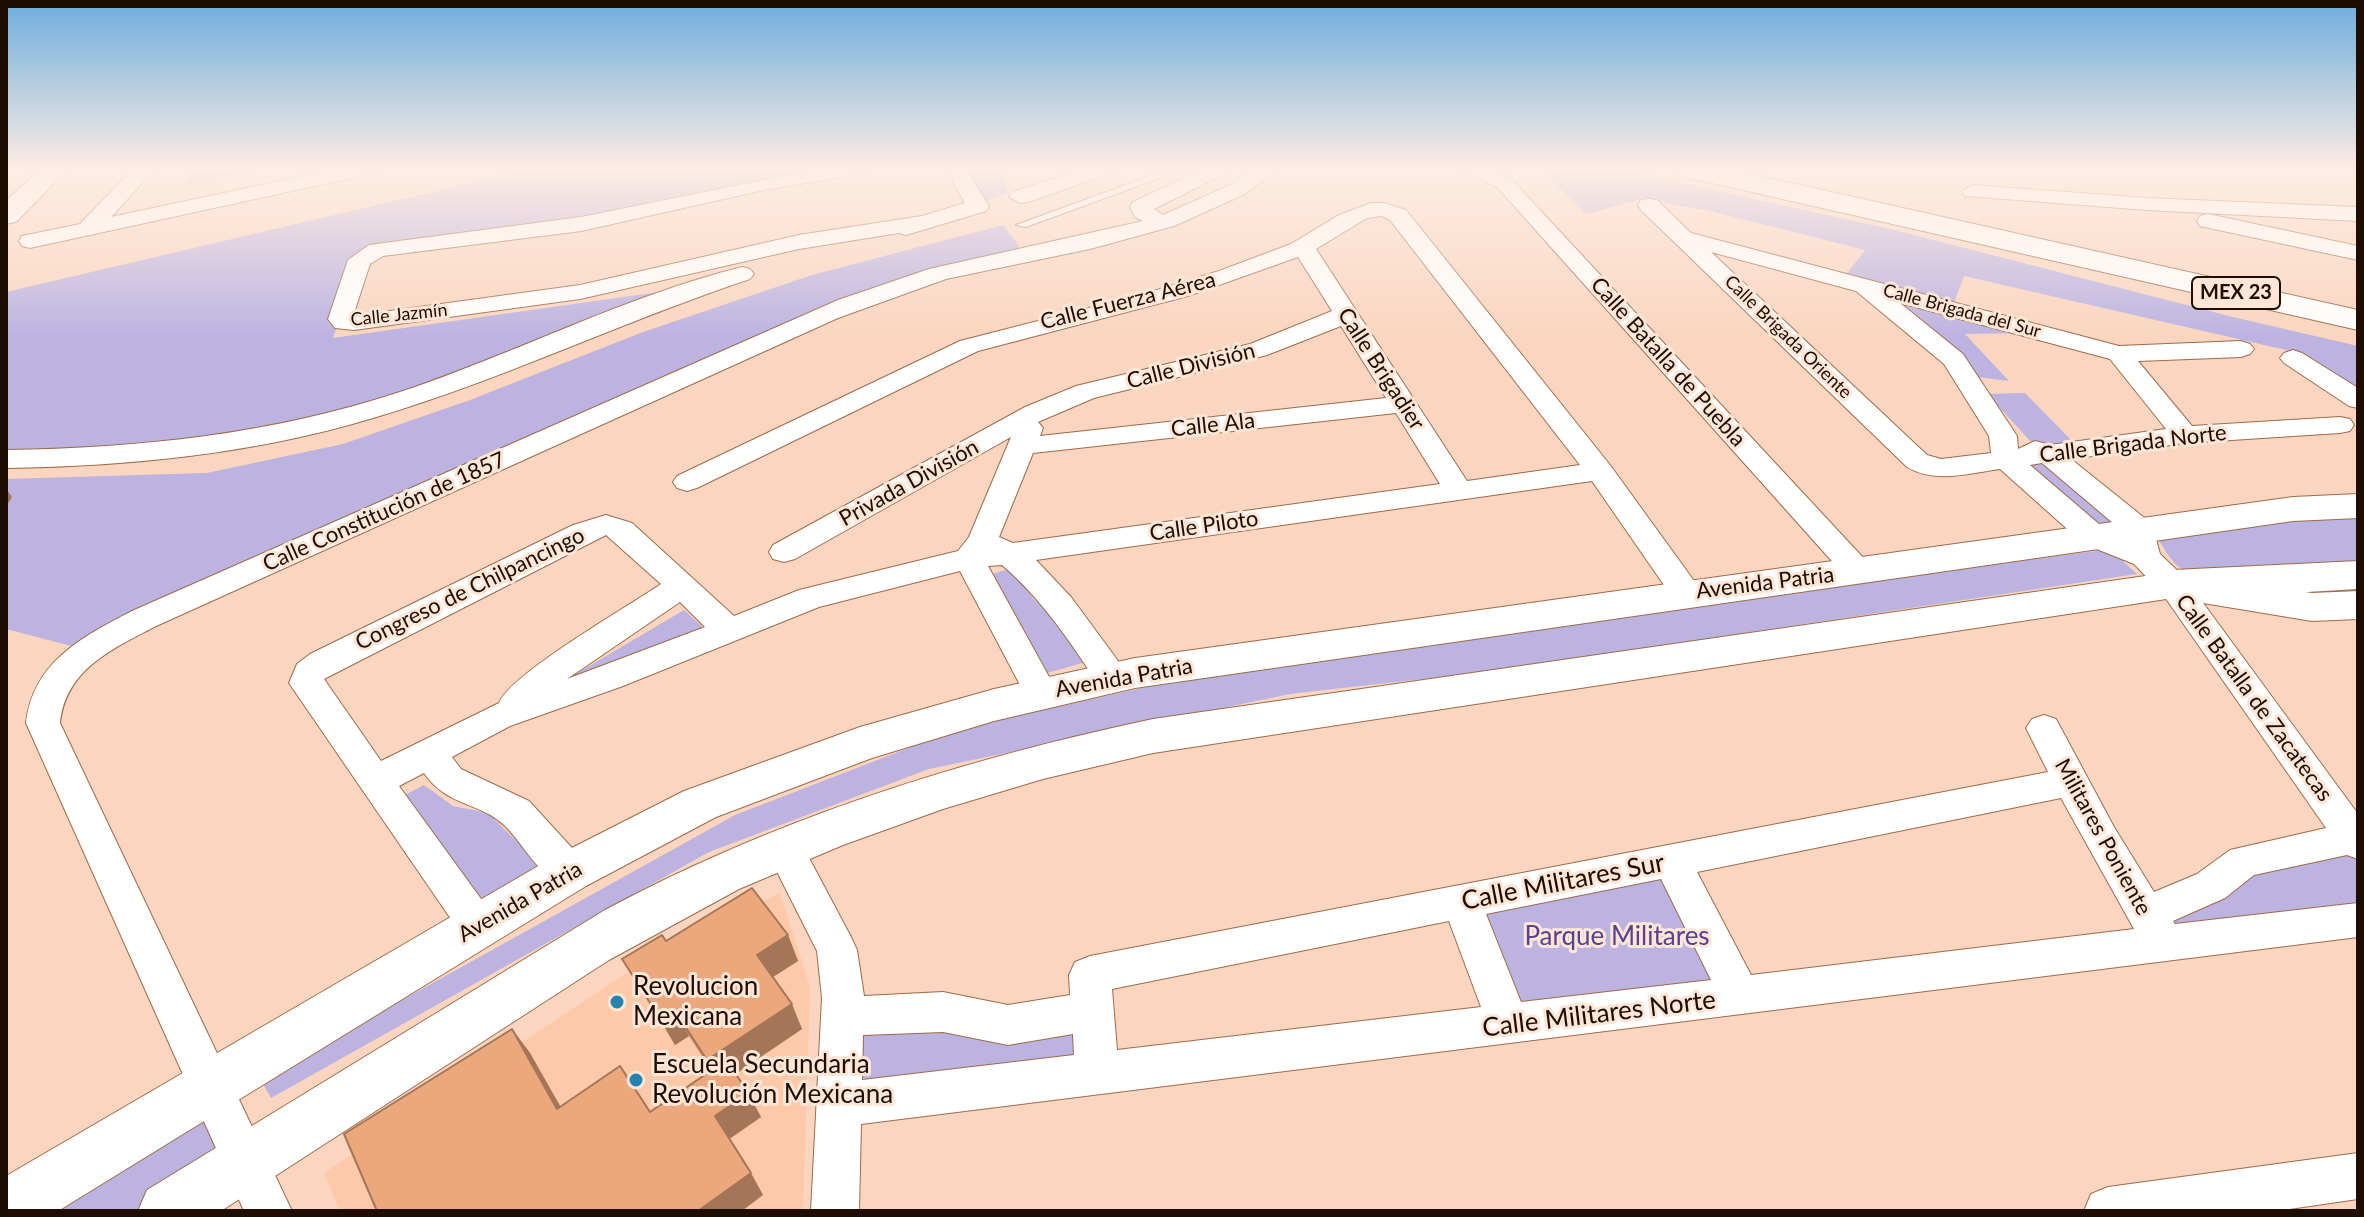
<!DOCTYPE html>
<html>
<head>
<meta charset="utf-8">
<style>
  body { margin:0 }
  #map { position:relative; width:2364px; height:1217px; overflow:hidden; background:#fad6c0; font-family:Lato,sans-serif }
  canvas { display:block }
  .frame { position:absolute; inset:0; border:8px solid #200d02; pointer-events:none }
</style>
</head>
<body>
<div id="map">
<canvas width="2364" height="1217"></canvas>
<div class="frame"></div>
</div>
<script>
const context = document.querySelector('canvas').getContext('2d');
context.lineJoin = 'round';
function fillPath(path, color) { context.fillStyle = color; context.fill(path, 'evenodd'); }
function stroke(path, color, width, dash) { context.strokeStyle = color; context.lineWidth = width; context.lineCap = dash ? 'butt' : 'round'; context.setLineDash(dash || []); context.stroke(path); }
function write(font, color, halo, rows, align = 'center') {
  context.font = font + ' Lato,sans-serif'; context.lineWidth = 6; context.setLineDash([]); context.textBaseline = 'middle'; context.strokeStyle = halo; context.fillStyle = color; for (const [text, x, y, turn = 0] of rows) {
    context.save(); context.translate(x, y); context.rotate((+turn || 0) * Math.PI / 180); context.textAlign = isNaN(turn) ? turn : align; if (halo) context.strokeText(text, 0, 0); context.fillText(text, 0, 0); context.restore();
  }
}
fillPath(new Path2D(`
  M780,893l30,94 -7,224h-463l-16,-38 310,-205z`), '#fdc9a8');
fillPath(new Path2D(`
  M198,168h70l-87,18z
  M535,168h333l-104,16 -183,40 -204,26 -17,10 -27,78 375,-53 -385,139 -317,36v-168z
  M954,168h46l8,25 -30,11z
  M1576,168h37l282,62 338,87 125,29v47l-72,-43 -322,-74 -10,27 -109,-27 20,-26 -159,-40 -63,-11 -57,15 -41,-40z
  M1003,225l17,22 -157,52 -788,348 -69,-18v-150l201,-6 136,-29 127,-44 173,-68 169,-57z
  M1886,296l135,37 -56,1 44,47 -33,-4z
  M2025,393l49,50 -41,1 -46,-50z
  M2047,453l94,78 -42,6 -94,-79z
  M2358,515v80c-57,3 -129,6 -178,-27 -9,-6 -16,-21 -23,-30l139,-20z
  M2110,549l27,25 -652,98 -195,22 -361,75 -220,83 -438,246 -11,-19 475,-264 220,-85 254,-57 292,-43z
  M1016,567l17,32 22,16 31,47 -39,11 -55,-99z
  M684,610l21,19 -153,59z
  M424,785l29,21 35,7 63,62 -65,39 -87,-116z
  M2358,846v74l-183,22 -31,-30 95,-48z
  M1657,870l55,112 -194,26 -38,-104z
  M1092,1011l4,57 -257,37 2,-83z
  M197,1104l35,66 -64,41h-153z`), '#bcb3e1');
const service = new Path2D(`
  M1172,168h15l-161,59 -10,-2z`);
const minor = new Path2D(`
  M134,168h22l-45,49 230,-49h39l-10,6 -340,74 -8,-2 -3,-5 3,-5 58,-12z
  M823,168h47l-10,6 -96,16 -183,41 -198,25 -13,8 -17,52 227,-31 219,-50 123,-19 43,-13 -20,-35h20l24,38 -3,5 -80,24 -7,-2 -100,16 -219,50 -226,31 -19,-2 -7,-9 20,-59 21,-15 212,-28z
  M1087,168h30l-3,4 -86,30 -8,1 -11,-6 3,-5z
  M1205,168h26l-3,4 -74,37 9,6 67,-30 26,-17h24l-35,26 -71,32 -84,23 -144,30 -108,39 -684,309c-43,23 -88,42 -94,96l232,488h-48l-218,-488c7,-61 56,-86 106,-112l706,-311 91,-31 214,-48 -8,-4 -5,-10 3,-5z
  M1458,168h35l19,12 357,384 5,7 -5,7 -11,3 -11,-3 -349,-390 -20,-11 -17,-5z
  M1973,185l174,13 211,9v14l-211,-11 -182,-14 -3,-5z
  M1649,199l8,1 34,33 428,113 122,-5 9,3 4,5 -4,5 -9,3 -103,4 54,65 148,-9 10,2 4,6 -4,6 -10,2 -155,10 -114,16 81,65 8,30 24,23 174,237v45l-11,-4 -93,20 -29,23 -52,23 2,3 183,-21v34l-1497,187 -2,87h-48l11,-213 -5,-47 -51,-101 5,-11 14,-5 14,5 52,98 6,13 7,46 79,-4 65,13 62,-10 -1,-20 6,-13 15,-6 958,-184 -22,-44 6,-9 12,-4 12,4 58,108 40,65 43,-18 33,-24 96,-22 -164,-235 -28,-29 -50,-20 -84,-75c-30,4 -65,15 -93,-2l-266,-257 -3,-5 3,-5zM1711,252l145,39 88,73 45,72 2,17 -50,6 -14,-4zM1900,303l210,56 56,70 -116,16 -15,-4 -17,8 -1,-13 -54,-82zM2042,463l85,72v3l-21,-8 -76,-65zM2061,798l73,131 -383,46 -54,-103zM1661,879l50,101 -190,22 -35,-88zM1449,921l32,86 -364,43 -5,-61zM943,1032l65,13 65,-11 1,21 -212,25 1,-45z
  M1371,203h13l22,7 204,255 87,120 5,8 -5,8 -11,3 -11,-3 -83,-120 -556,79 35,37 53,72 5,9 -5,9 -12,3 -12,-3c-29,-44 -58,-88 -98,-122l-14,1 70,127 -5,9 -12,4 -12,-4 -69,-131 -141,36 -196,79 -113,40 -58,31 9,12 68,32 54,59 5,12 -5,12c-35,12 -56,-37 -78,-58 -24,-24 -58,-19 -81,-53l-25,13 93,128 6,12 -6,12 -14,6 -14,-6 -175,-255 8,-19 13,-10 263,-129 33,-10 26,8 102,93 65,-26 159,-39 11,-14 42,-100 -216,122 -11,3 -11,-3 -4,-7 4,-7 252,-138 51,-21 174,-42 82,-33 -34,-54 -110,39 -210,55 -281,137 -10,3 -10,-3 -4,-6 4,-6 283,-135 187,-48 72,-22 72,-27 48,-29zM1382,216l8,4 190,245 -113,16 -151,-232 51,-31zM1341,326l45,72 -346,38 3,-8 -5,-6 56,-24 173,-43zM1396,413l44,71 -427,59 -14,-6 34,-84zM606,535l55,49c-32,22 -151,90 -162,119l-118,58 -57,-82zM680,602l25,25 -138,52z
  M2208,214l150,32v14l-158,-34 -3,-5 3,-5z
  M742,267l8,2 4,5 -4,5c-127,42 -248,101 -377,139 -119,36 -243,48 -367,50v-18c135,-2 266,-16 394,-58 115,-38 225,-96 342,-125z
  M2293,350l9,3 56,35v20l-9,-2 -65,-43 -4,-5 4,-5z
  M2358,1153v46l-82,12h-192l7,-17 17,-7z`);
const tertiary = new Path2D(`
  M41,168h28l-53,54 -10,2v-23z
  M2358,494v24l-65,3 -1158,167 -141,33 -122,37 -156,59 -130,69 -528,325h-52v-35l546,-318 132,-67 176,-64 134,-38 141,-31 1158,-161z
  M2173,572l139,21 46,-2v28l-46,2 -139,-23 -1020,155 -110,26 -100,30 -100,36 -104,44 -130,71 -388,251h-83l9,-21 458,-280c171,-92 359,-151 548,-191z`);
const trunk = new Path2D(`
  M1672,168h52l634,142v20l-672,-153 -10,-3z
  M2358,561v28l-185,11 -15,-5 -7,-10 7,-10 15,-5z`);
stroke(service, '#9f6a48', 2);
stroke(minor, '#9f6a48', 2);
stroke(tertiary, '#9f6a48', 2);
stroke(trunk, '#9f6a48', 2);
fillPath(service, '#fff');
fillPath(minor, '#fff');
fillPath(tertiary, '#fff');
fillPath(trunk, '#fff');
fillPath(new Path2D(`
  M788,935l10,26 -25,16 29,52 -66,45 12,19 13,24 -32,22 34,56 -386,16 135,-182 18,24 30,54 90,5 61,-42 -22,-34 -14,9 -53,-86 44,-18z`), '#ca906b');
fillPath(new Path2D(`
  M6,489l6,8 -6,10z
  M788,935l10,26 -30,19 -11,-25z
  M792,1004l10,25 -82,55 -13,-24z
  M675,1011l14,25 -14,9 -14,-25z
  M512,1029l18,24 45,79 -18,-23z
  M748,1093l13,24 -33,23 -13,-24z
  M751,1173l12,22 -21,16h-44z`), '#a47657');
const building = new Path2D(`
  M752,888l36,47 -31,20 35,49 -85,56 -32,-49 -14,9 -39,-61 40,-24 4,6z
  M512,1029l45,80 63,-43 30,46 77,-52 21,33 -33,23 36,57 -53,38h-321l-33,-77z`);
fillPath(building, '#eba87c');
stroke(building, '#a47657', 2);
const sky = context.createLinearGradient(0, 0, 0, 338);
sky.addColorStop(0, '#6daddd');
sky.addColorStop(0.5, '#fdede3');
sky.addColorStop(1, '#fdede300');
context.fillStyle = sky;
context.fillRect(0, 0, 2364, 338);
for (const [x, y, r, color] of [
  [617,1002,8,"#2483af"],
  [636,1080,8,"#2483af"]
]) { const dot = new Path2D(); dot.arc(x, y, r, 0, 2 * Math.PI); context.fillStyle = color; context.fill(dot); stroke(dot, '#fee6d7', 3); }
write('18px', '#200d02', '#fee6d7', [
  ["Calle Brigada del Sur",1962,311,15],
  ["Calle Jazmín",399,315,-6],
  ["Calle Brigada Oriente",1788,337,44]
]);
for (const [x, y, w] of [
  [2236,293,88]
]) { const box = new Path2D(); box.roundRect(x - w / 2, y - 16, w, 32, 6); context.fillStyle = '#fee6d7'; context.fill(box); stroke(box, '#200d02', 2); }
write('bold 20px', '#200d02', null, [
  ["MEX 23",2236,293]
]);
write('22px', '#200d02', '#fee6d7', [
  ["Calle Fuerza Aérea",1128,301,-14],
  ["Calle Batalla de Puebla",1668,362,48],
  ["Calle División",1191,366,-14],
  ["Calle Brigadier",1381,369,57],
  ["Calle Ala",1213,425,-6],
  ["Calle Brigada Norte",2133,444,-7],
  ["Privada División",909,483,-29],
  ["Calle Constitución de 1857",384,512,-24],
  ["Calle Piloto",1204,526,-8],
  ["Avenida Patria",1765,583,-7],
  ["Congreso de Chilpancingo",470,589,-26],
  ["Avenida Patria",1124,678,-10],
  ["Calle Batalla de Zacatecas",2254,698,54],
  ["Militares Poniente",2103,837,61],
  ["Avenida Patria",520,902,-30]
]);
write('26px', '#200d02', '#fee6d7', [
  ["Calle Militares Sur",1563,882,-11],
  ["Calle Militares Norte",1599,1014,-7]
]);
write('26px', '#584092', '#fee6d7', [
  ["Parque Militares",1617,937]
]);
write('26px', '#200d02', '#fee6d7', [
  ["Revolucion",633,987],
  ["Mexicana",633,1017],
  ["Escuela Secundaria",652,1065],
  ["Revolución Mexicana",652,1095]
], 'left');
</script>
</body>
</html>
